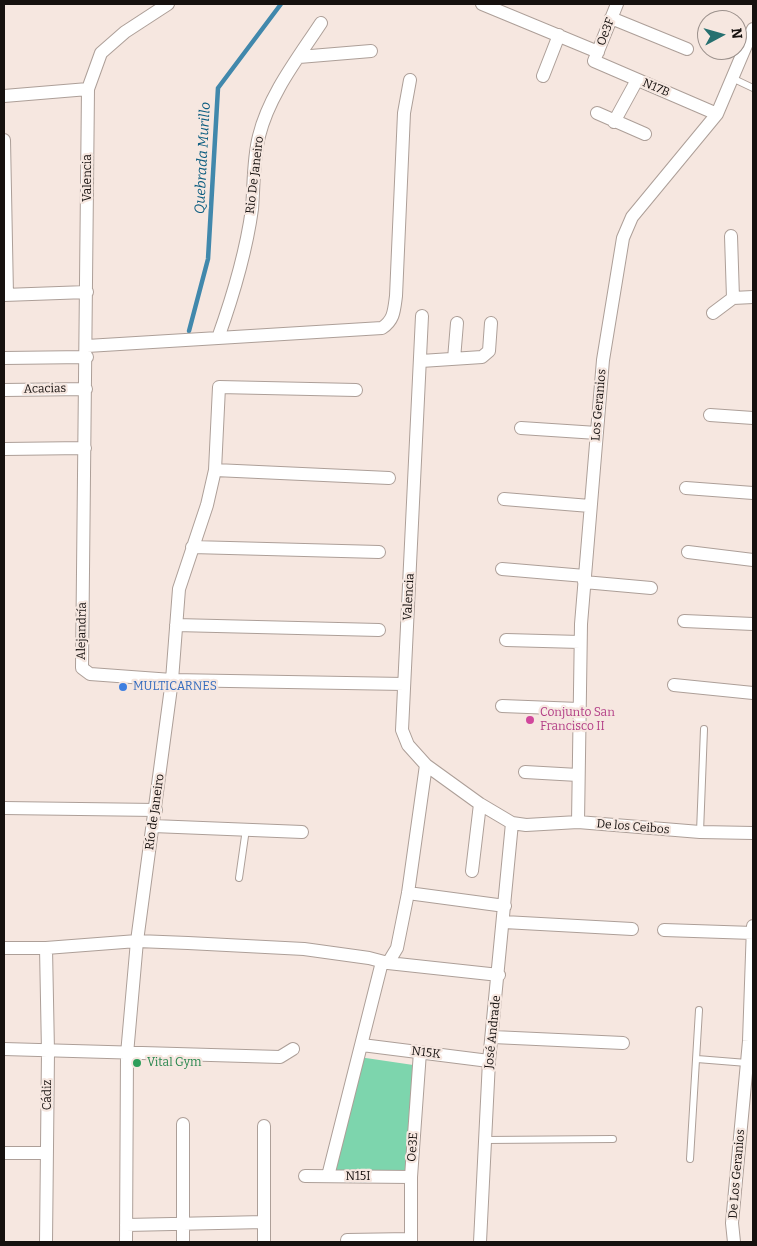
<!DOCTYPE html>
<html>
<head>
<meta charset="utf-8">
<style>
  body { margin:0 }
  #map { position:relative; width:757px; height:1246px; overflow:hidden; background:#f6e7e0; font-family:Bitter,serif }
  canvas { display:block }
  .frame { position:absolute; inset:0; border:5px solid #16110f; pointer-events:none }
  .north { position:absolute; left:697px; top:10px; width:50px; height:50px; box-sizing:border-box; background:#f6e7e0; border:1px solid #9c918c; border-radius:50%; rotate:84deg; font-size:14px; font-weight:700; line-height:20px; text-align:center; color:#16110f }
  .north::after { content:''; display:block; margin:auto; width:18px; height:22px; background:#267070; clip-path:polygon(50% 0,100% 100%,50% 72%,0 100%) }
</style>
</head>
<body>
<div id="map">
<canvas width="757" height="1246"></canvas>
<div class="frame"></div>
<div class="north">N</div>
</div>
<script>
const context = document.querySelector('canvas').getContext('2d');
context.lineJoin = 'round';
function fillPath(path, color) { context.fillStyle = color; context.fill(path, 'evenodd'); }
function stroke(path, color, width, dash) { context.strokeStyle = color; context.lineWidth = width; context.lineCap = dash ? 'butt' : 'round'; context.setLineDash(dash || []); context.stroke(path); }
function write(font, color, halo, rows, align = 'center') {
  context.font = font + ' Bitter,serif'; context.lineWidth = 4.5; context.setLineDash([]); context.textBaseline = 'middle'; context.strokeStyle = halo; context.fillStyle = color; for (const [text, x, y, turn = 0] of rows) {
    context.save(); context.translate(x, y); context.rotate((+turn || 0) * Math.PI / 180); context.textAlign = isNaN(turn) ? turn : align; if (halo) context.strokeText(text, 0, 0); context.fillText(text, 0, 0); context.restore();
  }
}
fillPath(new Path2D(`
  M359,1057l61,9 -9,111 -83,-1z`), '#7dd5ad');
stroke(new Path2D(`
  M189,331l19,-72 10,-171 63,-84`), '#4188ac', 4.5);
const lane = new Path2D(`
  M732,78l21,10
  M700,832l4,-103
  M239,878l7,-49
  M697,1059l50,4
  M486,1140l127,-1
  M690,1159l9,-149`);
const street = new Path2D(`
  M168,4l-43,28 -24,21 -13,36 -6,579 8,6 82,6 232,4
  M482,4l116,48
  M617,4l-23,57 123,53
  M611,18l76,31
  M299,57l72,-6
  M543,76l16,-41
  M4,96l84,-7
  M597,113l48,21
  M614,122l23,-42
  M4,140l3,155
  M731,236l2,62
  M4,295l83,-3
  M713,313l20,-15 20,-1
  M422,316l-20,414 6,15 18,20 54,39 32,19 14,2 52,-3 122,10 53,1
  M218,338c15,-42 28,-85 34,-129 2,-24 1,-50 7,-73 10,-41 39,-78 62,-113
  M87,346l295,-18c12,-8 12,-17 14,-32l8,-183 6,-33
  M4,358l83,-1
  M454,359l3,-36
  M421,361l61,-4 7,-6 2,-28
  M4,390l82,-1
  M710,415l43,3
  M521,428l76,5
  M4,449l81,-1
  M215,470l174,8
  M686,488l67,5
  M504,499l86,7
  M192,547l187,5
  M688,552l65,8
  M502,569l83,7
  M584,582l67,6
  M684,621l69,3
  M176,625l203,5
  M506,640l74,2
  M674,685l79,8
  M502,706l77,3
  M525,772l53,3
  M4,808l152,2
  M578,822l3,-198 22,-264 20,-122 9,-21 85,-103 36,-85
  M153,826l149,6
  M472,871l8,-67
  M408,893l97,13
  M504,922l128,7
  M664,930l89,3
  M4,948h42l91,-7 51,2 116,6 65,9 19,5 111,12
  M46,948l2,104 -2,190
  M388,963l9,-15 11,-55 18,-128
  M493,1037l130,6
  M362,1045l127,16
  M4,1049l276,8 13,-8
  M4,1153h43
  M305,1176l106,1
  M328,1176l54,-214
  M126,1225l138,-3
  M347,1240l63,-1
  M126,1242l1,-188 10,-113 35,-261 7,-91 28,-84 8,-35 4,-83 137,3
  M183,1242v-118
  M264,1242v-116
  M411,1242v-65l9,-125
  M480,1242l9,-181 23,-238
  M734,1242l-2,-19 17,-182 4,-115`);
stroke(lane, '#ad9f98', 8);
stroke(street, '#ad9f98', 14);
stroke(lane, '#fff', 6);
stroke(street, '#fff', 12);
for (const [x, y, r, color] of [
  [123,687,5,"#3f7fe0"],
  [530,720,5,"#d1479c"],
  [137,1063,5,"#2e9e5b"]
]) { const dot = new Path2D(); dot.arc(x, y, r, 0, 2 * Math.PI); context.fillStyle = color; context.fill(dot); stroke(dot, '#f6e7e0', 2); }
write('12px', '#16110f', '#f6e7e0', [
  ["Oe3F",606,32,-69],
  ["N17B",656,88,23],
  ["Rio De Janeiro",255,175,-83],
  ["Valencia",88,178,-90],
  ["Acacias",45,389,-1],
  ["Los Geranios",599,405,-85],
  ["Valencia",409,597,-87],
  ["Alejandría",82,631,-89],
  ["Río de Janeiro",155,812,-82],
  ["De los Ceibos",633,827,5],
  ["José Andrade",493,1032,-84],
  ["N15K",426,1053,7],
  ["Cádiz",48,1095,-90],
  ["Oe3E",413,1147,-86],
  ["De Los Geranios",737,1174,-85],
  ["N15I",358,1177]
]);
write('12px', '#366cbe', '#f6e7e0', [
  ["MULTICARNES",133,687]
], 'left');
write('12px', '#b23c85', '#f6e7e0', [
  ["Conjunto San",540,713],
  ["Francisco II",540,727]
], 'left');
write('12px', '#27864d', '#f6e7e0', [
  ["Vital Gym",147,1063]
], 'left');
write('italic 14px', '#0c5d80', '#f6e7e0', [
  ["Quebrada Murillo",203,158,-87]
]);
</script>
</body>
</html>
